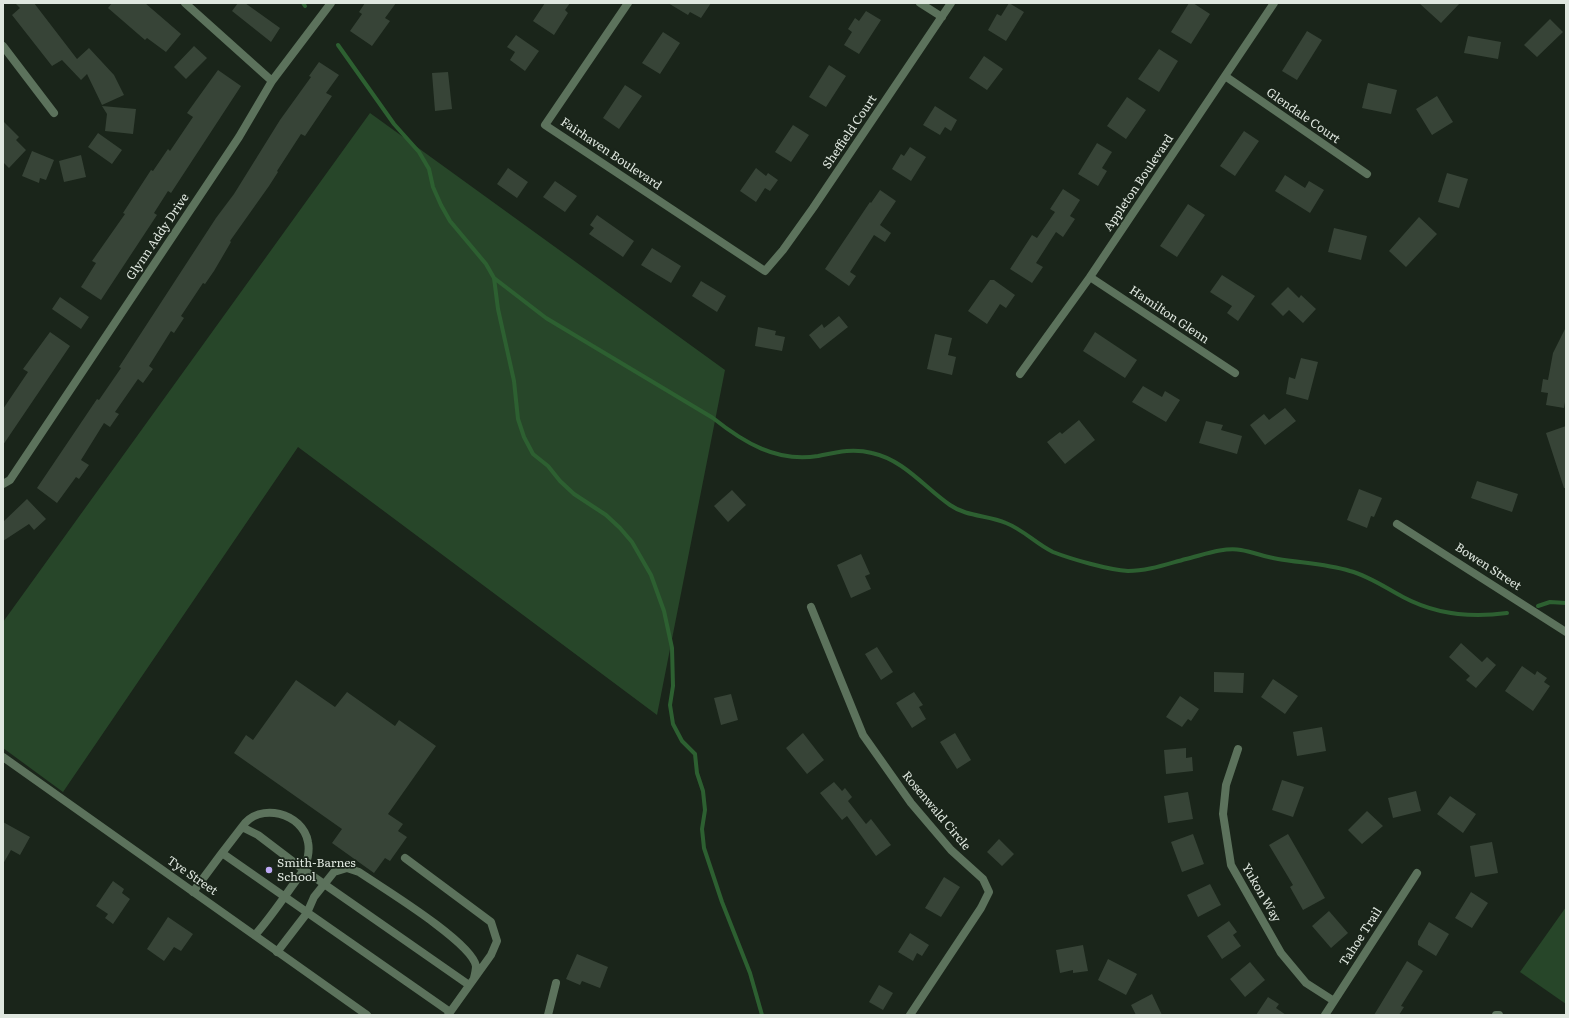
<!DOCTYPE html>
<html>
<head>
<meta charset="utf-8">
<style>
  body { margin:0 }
  #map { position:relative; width:1569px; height:1018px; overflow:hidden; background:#1a251a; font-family:Literata,serif }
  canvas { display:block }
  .frame { position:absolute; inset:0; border:4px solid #dfe7df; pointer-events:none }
</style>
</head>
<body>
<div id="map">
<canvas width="1569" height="1018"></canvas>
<div class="frame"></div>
</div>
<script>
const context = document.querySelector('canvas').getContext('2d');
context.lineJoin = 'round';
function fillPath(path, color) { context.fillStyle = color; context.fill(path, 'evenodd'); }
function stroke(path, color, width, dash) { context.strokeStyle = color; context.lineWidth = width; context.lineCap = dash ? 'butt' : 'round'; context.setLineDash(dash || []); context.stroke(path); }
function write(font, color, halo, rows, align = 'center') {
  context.font = font + ' Literata,serif'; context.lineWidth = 3.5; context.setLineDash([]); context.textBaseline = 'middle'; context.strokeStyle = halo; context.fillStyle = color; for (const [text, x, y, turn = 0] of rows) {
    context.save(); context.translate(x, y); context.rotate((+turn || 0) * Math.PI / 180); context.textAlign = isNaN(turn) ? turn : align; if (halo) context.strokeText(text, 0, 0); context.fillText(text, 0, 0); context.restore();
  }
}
fillPath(new Path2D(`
  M370,113l355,257 -68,345 -359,-268 -235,345 -60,-44v-126z
  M1566,907v97l-46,-32z`), '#274629');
stroke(new Path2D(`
  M303,3l2,3
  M338,45l56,79 25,28 10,17 4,18 8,18 9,16 36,43 8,14 4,31 16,72 4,38 6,18 9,17 15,12 12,15 14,13 32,21 14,13 12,14 19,33 13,36 8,37 1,38 -3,19 3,19 9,17 13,13 2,19 6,18 2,19 -3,19 2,19 18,54 28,71 12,42
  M494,278l52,40 167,100c30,24 64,45 105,38 19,-4 35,-8 54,-3 32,7 52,34 78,52 17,12 38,10 56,18 18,7 30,21 47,29 18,7 56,18 75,19 20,0 39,-7 58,-12 17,-4 37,-12 55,-9 12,2 24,7 37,9 24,4 49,5 72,12 19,5 36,17 53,26 32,17 69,21 104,16
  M1538,606l12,-4 16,1`), '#2d6031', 4);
fillPath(new Path2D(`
  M15,3h19l43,56 12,-11 25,27 10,20 -22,10 -15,-31 -6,6 -19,-20 -10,6 -40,-51 8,-7z
  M112,3h33l36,31 -15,18 -19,-14 -2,2 -37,-32z
  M238,3h7l35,25 -9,14 -39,-31z
  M365,3h31l-11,15 5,3 -18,25 -22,-15 12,-17 -3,-2z
  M545,3h25l-5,7 3,3 -14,22 -21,-14z
  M668,3h43l-10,15 -11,-6 -2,3z
  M1009,3l15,9 -18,29 -18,-11 9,-16 4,2z
  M1189,3h4l17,11 -19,30 -20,-12z
  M1419,3h41l-19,20z
  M866,11l15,9 -22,34 -15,-9 8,-13 -4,-3 7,-11 4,3z
  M1550,19l13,13 -26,25 -13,-12z
  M1307,31l15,9 -25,40 -15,-9z
  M663,32l17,11 -20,31 -18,-11z
  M516,35l23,16 -14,20 -15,-11 5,-8 -8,-5z
  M1468,36l33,6 -3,17 -34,-6z
  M194,46l13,12 -21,21 -12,-12z
  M1159,49l19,12 -19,31 -21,-13z
  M984,56l19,13 -16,21 -18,-12z
  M319,62l20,13 -13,18 6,3 -27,40 -4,-2 -24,37 1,1 -9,14 -39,55 1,1 -17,29 -9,13 -2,-1 -22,33 3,2 -10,15 -3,-2 -22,35 4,3 -10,14 -5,-4 -23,33 4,2 -9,13 -6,-4 -23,37 8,5 -10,14 -3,-2 -19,26 -20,-15 60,-89 2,1 22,-32 -2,-1 97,-149 18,-24 46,-74 31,-43 -2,-1z
  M829,65l17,11 -20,31 -17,-10z
  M218,70l23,16 -70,107 -3,-2 -14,22 3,2 -56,85 -20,-13 15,-24 -4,-2 33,-47 -2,-1 28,-43 2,1 15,-22 2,2 23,-34 -6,-4z
  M448,72l4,37 -17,2 -3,-38z
  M1368,83l29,7 -6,24 -29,-6z
  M625,85l17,11 -23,33 -16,-11z
  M1437,96l16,26 -21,13 -16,-26z
  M1127,97l19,13 -20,29 -19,-13z
  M102,106l34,3 -3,25 -28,-3 2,-17z
  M935,106l22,14 -6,11 -6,-4 -5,8 -17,-10z
  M3,121l16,16 -3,3 10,10 -17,18 -6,-6z
  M793,125l16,10 -18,27 -16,-10z
  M1244,131l15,10 -24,35 -15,-10z
  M98,133l24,17 -10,14 -24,-17z
  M1097,143l15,9 -10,16 5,3 -9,15 -20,-12z
  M910,147l16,10 -15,24 -19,-12 9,-15 3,2z
  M32,151l22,9 -8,20 -6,-2 -1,5 -17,-7z
  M81,155l5,22 -22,5 -5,-21z
  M508,168l20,14 -11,16 -20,-14z
  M756,168l10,8 2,-3 10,7 -8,11 -5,-3 -9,14 -16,-11z
  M1447,173l21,6 -9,29 -21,-6z
  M1285,175l20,13 4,-7 15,9 -14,23 -35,-22z
  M555,181l22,15 -12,16 -22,-15z
  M1063,189l17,11 -10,16 5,3 -12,18 -7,-5 -20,31 7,4 -11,16 -22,-14 22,-34 5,3 18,-26 -5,-3z
  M880,190l16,11 -16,24 11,8 -6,9 -11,-7 -24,37 6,4 -7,10 -24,-17 45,-67 1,1z
  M1188,204l17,11 -28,42 -17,-11z
  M597,215l37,26 -11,16 -34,-23 5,-6 -4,-3z
  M1419,217l18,17 -31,33 -17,-16z
  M1334,228l33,8 -6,24 -33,-8z
  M652,248l29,18 -10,17 -30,-18z
  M1222,275l33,21 -17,25 -11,-8 5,-7 -22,-14z
  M990,280h4l21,15 -9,13 -6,-4 -13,20 -19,-13z
  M701,281l25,15 -9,16 -25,-16z
  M1288,287l11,11 2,-3 15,14 -13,14 -14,-13 -6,6 -12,-12z
  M60,297l29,20 -8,12 -29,-20z
  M839,316l9,11 -28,22 -11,-14 13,-11 2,4z
  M758,327l18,4 -1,4 10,2 -3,14 -27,-5z
  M1566,327v69l-2,12 -18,-3 2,-12 -7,-1 2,-13 5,1 5,-27z
  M50,332l20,14 -67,99v-36l25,-37 -5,-3z
  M1095,332l42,28 -12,18 -42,-27z
  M935,334l17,4 -4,17 8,2 -4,18 -25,-6z
  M1301,358l17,4 -10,38 -22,-6 3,-17 6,2z
  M1143,386l19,11 3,-6 15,9 -14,22 -34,-20z
  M1285,408l11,13 -31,24 -15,-20 14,-11 5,6z
  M1079,420l16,20 -30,24 -18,-22 13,-10 2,2z
  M1206,421l17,4 -2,5 21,6 -5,18 -38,-11z
  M1566,426v62h-2l-18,-55z
  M1477,481l41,13 -6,18 -41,-14z
  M1359,489l23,9 -8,19 -3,-1 -4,12 -20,-8z
  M732,490l14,15 -18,17 -14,-16z
  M27,499l19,20 -12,11 -5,-6 -26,17v-19z
  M861,554l9,20 -5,2 6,13 -20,9 -14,-33z
  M1461,643l21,19 5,-5 9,8 -20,23 -10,-8 4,-4 -21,-19z
  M877,647l16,25 -12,8 -16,-26z
  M1522,666l13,9 2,-4 10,7 -3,4 6,4 -17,25 -28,-20z
  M1214,672l30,1 -1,20 -29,-1z
  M1273,679l25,17 -13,18 -24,-17z
  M296,680l39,27 12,-15 48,34 4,-6 37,26 -48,68 15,10 -5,7 9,6 -17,24 -5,-3 -11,15 -42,-30 10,-14 -108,-76 12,-18 7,5z
  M914,692l9,13 -4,2 7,12 -14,9 -16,-25z
  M731,694l7,26 -17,5 -7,-27z
  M1180,696l19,13 -8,12 -3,-2 -6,8 -16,-10z
  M1322,727l4,24 -29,5 -4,-24z
  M803,733l21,27 -17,14 -21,-26z
  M955,733l16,27 -14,9 -17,-27z
  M1186,748v10l6,-1 1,14 -27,3 -2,-24z
  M1282,780l22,7 -11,30 -21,-7z
  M834,782l8,9 3,-3 7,9 -4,4 18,23 5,-5 20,26 -15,11 -29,-40 -5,4 -22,-27z
  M1416,791l5,20 -28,7 -5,-20z
  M1188,792l5,27 -25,4 -4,-27z
  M1450,796l26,18 -13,19 -26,-19z
  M1367,811l16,15 -21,18 -14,-14z
  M3,822l27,15 -10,18 -9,-5 -8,14z
  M1193,834l11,30 -22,8 -11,-30z
  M1288,834l37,64 -22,12 -13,-23 3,-2 -24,-40z
  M999,839l15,15 -12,12 -15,-14z
  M1492,842l6,31 -23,4 -5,-31z
  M944,877l16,10 -19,30 -16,-9z
  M113,881l11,8 -2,4 8,6 -17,25 -8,-6 3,-4 -12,-8z
  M1210,884l11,21 -23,12 -11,-22z
  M1471,892l17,11 -16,25 -17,-10z
  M1329,911l19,22 -17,15 -19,-22z
  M168,917l25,17 -12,17 -7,-4 -10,14 -17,-12z
  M1229,921l8,11 -4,3 8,11 -19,13 -15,-23z
  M1429,922l20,12 -13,22 -18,-11v-4z
  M910,933l19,12 -7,11 -5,-3 -4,8 -15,-9z
  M1083,945l5,26 -15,2v-3l-13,3 -4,-23z
  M577,954l31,13 -8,21 -18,-7 -2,4 -14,-6z
  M1108,959l29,15 -11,21 -28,-15z
  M1407,961l16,10 -22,35 3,1 -5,8h-25z
  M1250,962l15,18 -20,17 -15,-18z
  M879,985l14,8 -10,17 -14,-8z
  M1152,994l10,21h-26l-5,-10z
  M1268,997l11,7 -3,4 10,7h-30z`), '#374437');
stroke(new Path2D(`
  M242,827c17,-26 61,-14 66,15 2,10 -1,19 -4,28l165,115
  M405,858l86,64 6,19 -6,14 -43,60
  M193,892l29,-39
  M255,935c18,-20 32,-43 49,-65l-46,-35 -16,-8 -20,26 228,159
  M277,952l30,-39 7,-16 20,-25 13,-4 12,4c22,15 113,70 117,94 0,3 -1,8 -2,12
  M548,1015l8,-32
  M1496,1015h3`), '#5c725c', 8);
stroke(new Path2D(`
  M185,3l87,78
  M628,3l-83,122 220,146 18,-21 30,-42 138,-205
  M920,3l22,14
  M3,46l51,67
  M1225,76l142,98
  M1090,277l145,96
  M1020,374l70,-97 184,-274
  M3,484l7,-4 229,-343 33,-56 59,-78
  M1397,524l169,108
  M811,607l52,128 48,68 40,47 32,29 6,13 -8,16 -71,107
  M1238,749l-12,36 -3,29 8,51 50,88 25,30 28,18
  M1325,1015l92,-142`), '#5c725c', 8);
stroke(new Path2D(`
  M3,757l364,258`), '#5c725c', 8);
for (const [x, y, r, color] of [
  [269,870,4,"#bda9f5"]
]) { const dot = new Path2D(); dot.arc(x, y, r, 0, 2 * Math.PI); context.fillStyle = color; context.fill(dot); stroke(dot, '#1a251a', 1.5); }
write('12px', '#dfe7df', '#1a251a', [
  ["Glendale Court",1303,116,35],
  ["Sheffield Court",850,132,-56],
  ["Fairhaven Boulevard",611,154,34],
  ["Appleton Boulevard",1139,183,-56],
  ["Glynn Addy Drive",158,237,-56],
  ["Hamilton Glenn",1169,315,34],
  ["Bowen Street",1488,567,33],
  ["Rosenwald Circle",936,811,50],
  ["Tye Street",192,876,35],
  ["Yukon Way",1261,893,60],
  ["Tahoe Trail",1361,937,-57]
]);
write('12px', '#dfe7df', '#1a251a', [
  ["Smith-Barnes",277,863],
  ["School",277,877]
], 'left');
</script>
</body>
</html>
